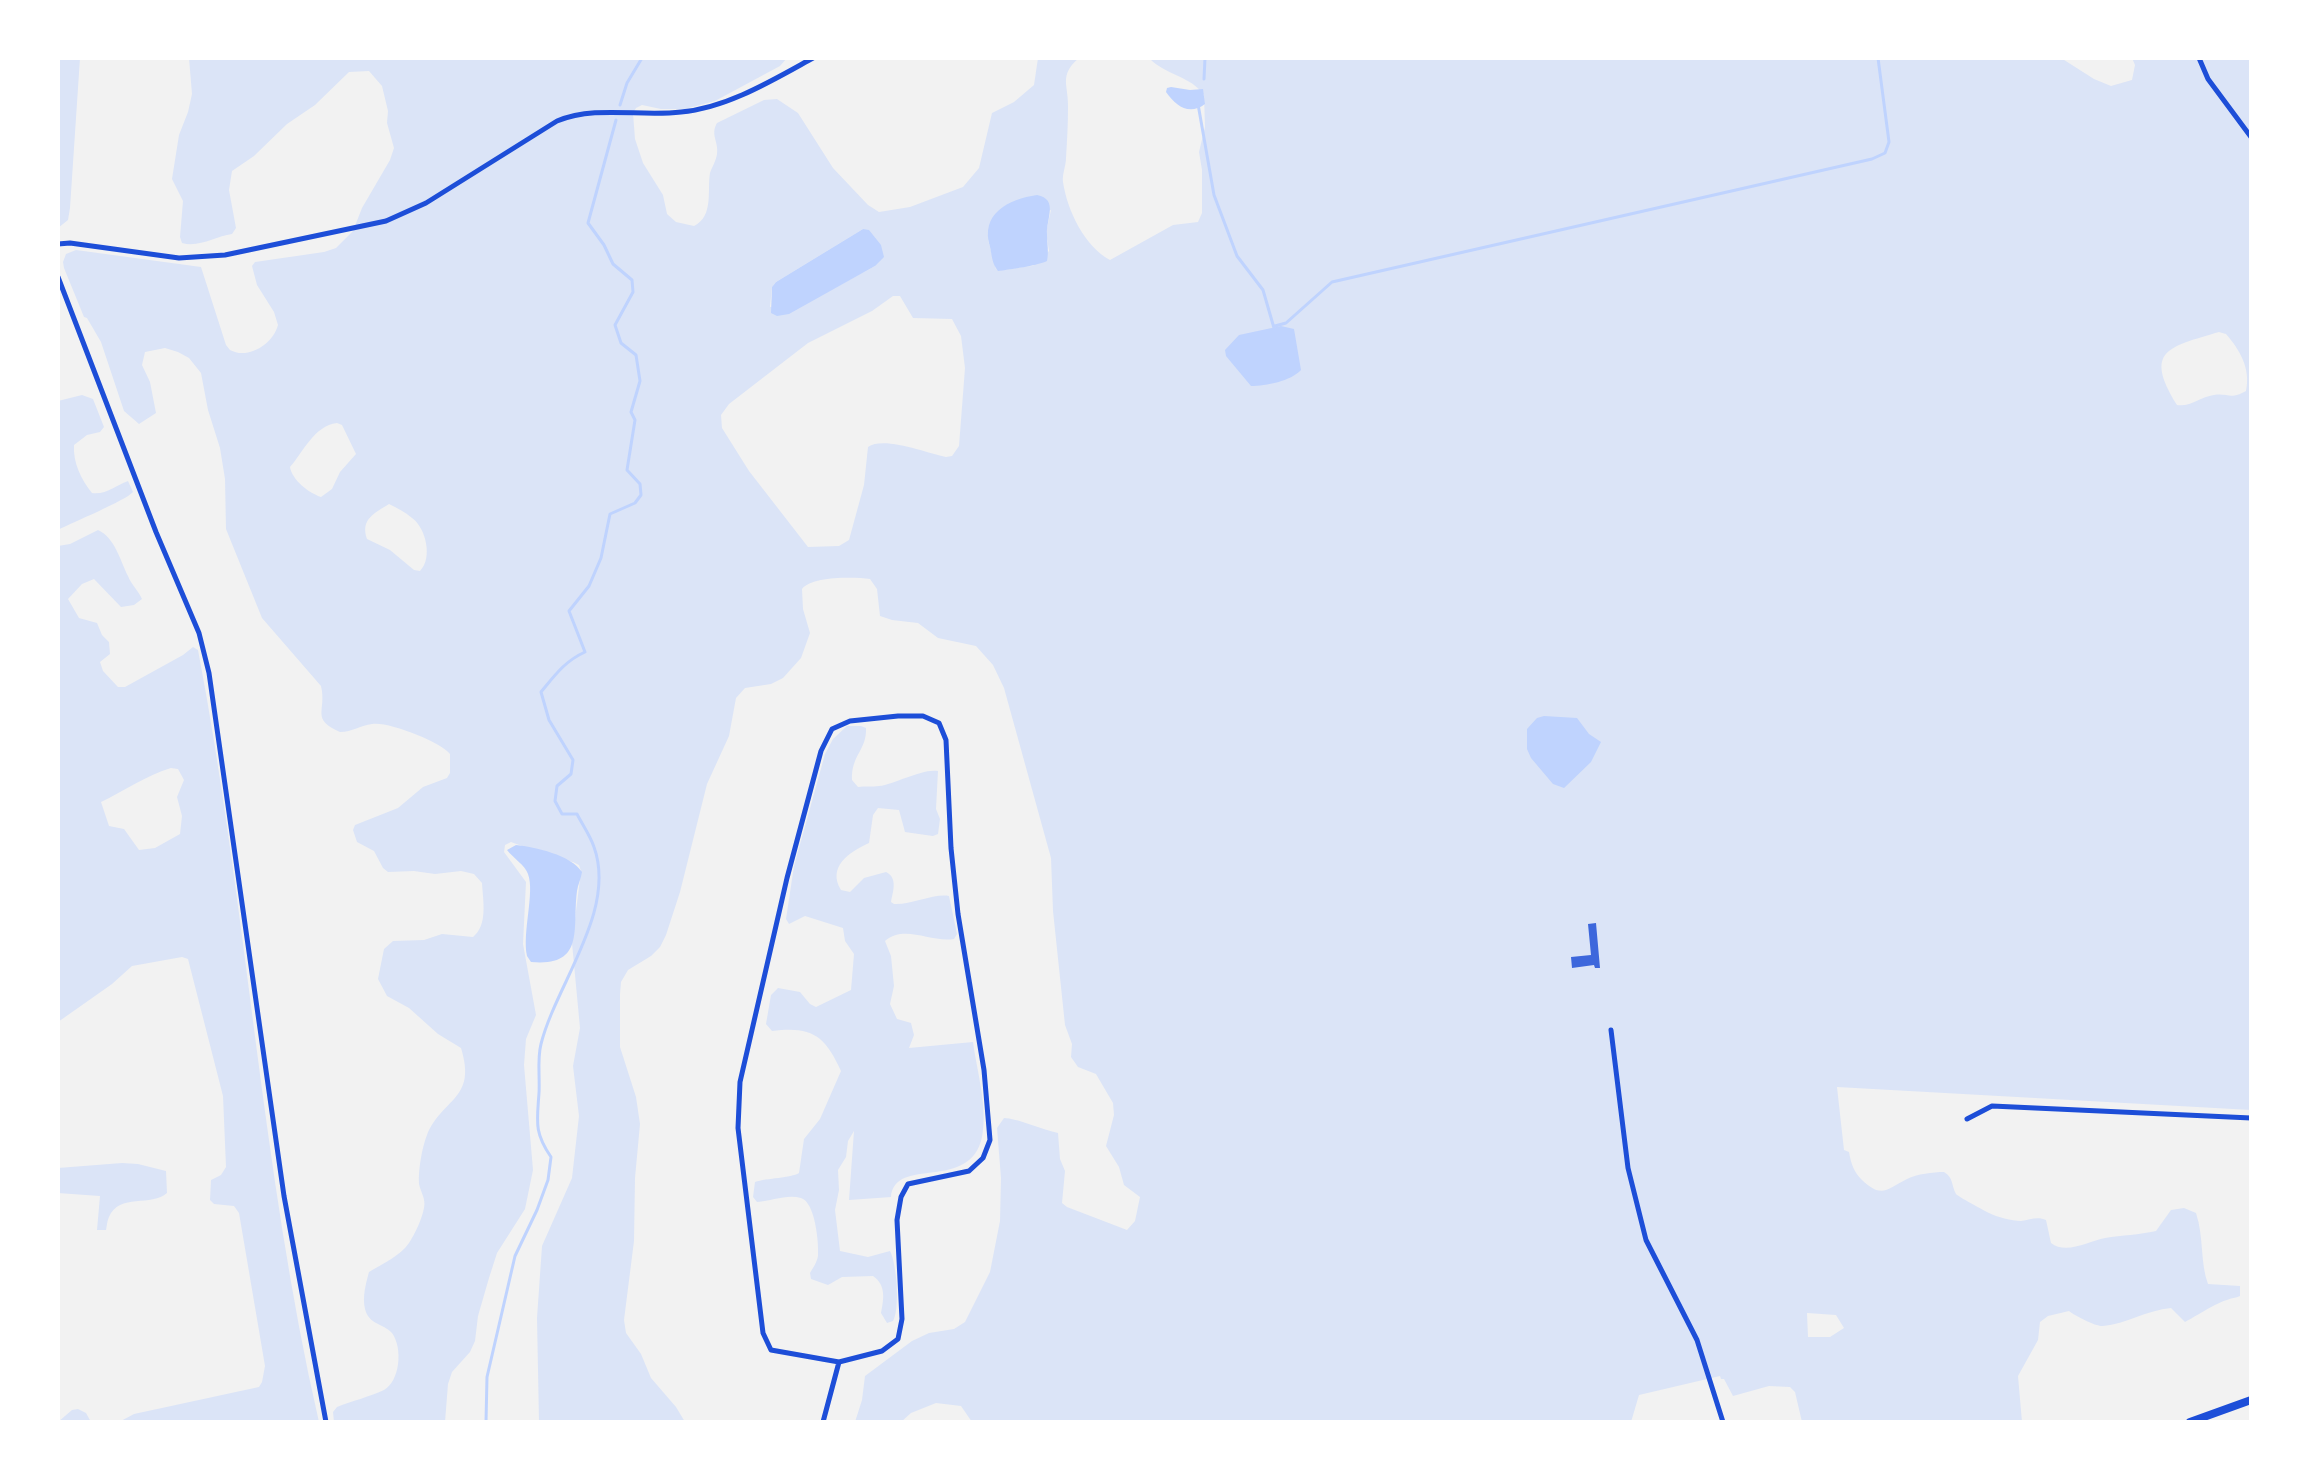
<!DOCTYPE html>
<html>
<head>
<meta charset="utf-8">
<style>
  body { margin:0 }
  #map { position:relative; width:2309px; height:1480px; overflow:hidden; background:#f2f2f2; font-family:Arial,sans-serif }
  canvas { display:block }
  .frame { position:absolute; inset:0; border:60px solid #fff; pointer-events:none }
</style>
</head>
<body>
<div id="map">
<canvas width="2309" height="1480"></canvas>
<div class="frame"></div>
</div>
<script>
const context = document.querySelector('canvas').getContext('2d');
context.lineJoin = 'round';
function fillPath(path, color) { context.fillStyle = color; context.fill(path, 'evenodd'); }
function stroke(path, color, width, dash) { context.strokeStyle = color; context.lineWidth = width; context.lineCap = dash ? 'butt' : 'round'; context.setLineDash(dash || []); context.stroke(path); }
fillPath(new Path2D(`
  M58,58h22l-10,150 -2,12 -10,8z
  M189,58h598l-7,8 -65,35 -30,8h-24l-19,-4 -6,3 -3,5 2,26 8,24 20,32 4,19 9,8 18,4c20,-10 13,-35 16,-53 2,-6 6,-12 7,-19 2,-12 -7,-19 0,-31l47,-23 13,-1 21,14 35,55 35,37 11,7 31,-5 53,-20 16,-19 13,-55 22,-11 20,-17 4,-27h41c-21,18 -10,27 -11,50 0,17 -1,33 -2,50 0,8 -4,16 -3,24 4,28 22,65 47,78l63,-35 25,-3 4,-9v-43l-3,-18 6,-25 -1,-32c-13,-19 -39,-20 -55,-37h912l33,21 17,7 21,-6 3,-15 -3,-7h119v1052l-414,-23 7,63 5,2c2,12 5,20 13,28 20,19 25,9 45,-1 10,-5 26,-7 37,-7 10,6 7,13 12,22 1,2 29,17 33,19 8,4 23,8 32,8 9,-1 16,-5 25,-1l5,23c15,12 38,-2 54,-5 17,-3 34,-3 51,-7l15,-21 13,-2 12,5c8,24 4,50 12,71l32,2v10c-4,2 -9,2 -13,4 -9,2 -31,16 -42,22l-14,-14c-24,2 -45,16 -68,18 -6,1 -28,-10 -34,-15l-21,5 -8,6 -2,18 -20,36 4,46h-220l-7,-30 -5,-5 -21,-1 -36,10 -9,-17h-3l-1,-3 -81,19 -8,27h-659l-11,-16 -25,-3 -25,10 -10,9h-46l7,-22 3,-24 47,-35 17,-8 25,-4 11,-7 25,-50 10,-51 1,-43 -4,-50 7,-10c12,0 40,12 54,15l2,26 5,12 -3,32 5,4 60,23 8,-9 5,-24 -16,-12 -5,-18 -13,-21 8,-31 -1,-12 -17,-29 -18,-7 -7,-10 1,-13 -7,-19 -12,-114 -2,-53 -47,-170 -11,-23 -17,-19 -38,-8 -20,-15 -26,-3 -12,-4 -3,-27 -7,-10c-16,-2 -58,-3 -68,10l1,20 7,24 -9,25 -18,20 -12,6 -26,4 -9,10 -7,38 -22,48 -27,108 -14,43 -6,12 -9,9 -23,14 -7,12 -1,12v53l16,50 4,27 -5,54 -1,63 -10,79 2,13 15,21 10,24 25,29 9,15h-146l-2,-104 5,-72 30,-68 7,-62 -6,-50 7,-38 -8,-85 9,-72 -2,-6 -6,-3 -13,-2 -49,-18 -6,3 -1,7 22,30 -3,62 13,71 -10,24 -2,26 9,105 -8,39 -28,44 -8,25 -11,38 -3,25 -5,11 -18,20 -4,12 -3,38h-111l-1,-10 4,-5c15,-6 32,-10 47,-17 16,-9 19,-42 8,-57 -9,-10 -23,-8 -27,-24 -3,-12 1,-26 4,-37 13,-8 31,-16 40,-29 6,-9 13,-24 15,-35 2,-9 -3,-15 -5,-24 -1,-13 3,-37 8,-49 16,-38 50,-35 34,-87l-23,-14 -29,-26 -22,-12 -9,-17 6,-30 9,-8 31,-1 18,-6 31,3c15,-12 10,-36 9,-54l-8,-9 -13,-3 -26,3 -21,-3 -26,1 -5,-4 -9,-17 -17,-9 -4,-12 2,-5 43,-17 25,-21 24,-9 3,-5v-19c-9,-12 -62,-33 -78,-30 -11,1 -20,8 -32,8 -30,-13 -13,-21 -19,-46l-59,-68 -36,-89 -1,-50 -5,-31 -12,-38 -7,-37 -12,-15 -11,-6 -13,-4 -20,4 -3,13 8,17 6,31 -17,11 -15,-13 -23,-69 -14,-24 -3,-1 -20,-49 -1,-6 3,-8 10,-4 125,17 25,78 4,5c18,10 43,-6 48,-25l-4,-13 -17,-27 -5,-19 3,-4 69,-10 12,-4 17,-17 9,-23 28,-48 4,-12 -7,-25 1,-12 -6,-25 -13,-15 -20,1 -34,33 -28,19 -33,32 -22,15 -3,19 7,38 -4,6c-16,2 -33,14 -50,9l-2,-6 3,-36 -11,-22 7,-44 9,-23 4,-18zM1051,210l-5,22 3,19 -16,15c-12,0 -28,6 -37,3l-8,-29zM863,229l12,37 -59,32 -46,9 2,-20 4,-5zM893,296h7l13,22 39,1 9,17 4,32 -6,78 -7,10 -6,1c-20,-4 -62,-21 -78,-10l-4,38 -15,55 -10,6 -31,1 -59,-76 -27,-43 -1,-13 8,-11 79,-61 64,-32zM2219,332l7,2c14,16 25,35 20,57 -16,9 -17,2 -32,4 -14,2 -23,12 -37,10 -34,-55 -8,-58 42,-73zM337,423l5,2 14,29 -16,18 -8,17 -11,8c-12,-4 -29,-17 -31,-30 14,-16 24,-41 47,-44zM389,504c8,4 16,8 23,14 14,10 21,40 8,53l-6,-1 -24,-20 -23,-11c-7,-20 8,-26 22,-35zM1807,1313l29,2 8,13 -14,9h-22z
  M82,395l11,4 11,28 -4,5 -13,3 -13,10c-1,18 7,34 18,48 14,2 23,-7 36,-12l5,11c-8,9 -60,30 -75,38v-129z
  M98,530c17,8 22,30 30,46 3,8 10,14 14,23l-8,6 -13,2 -27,-28 -12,5 -14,15 11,19 18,5 5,12 7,7 1,12 -10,8 3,9 15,16h7l58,-32 10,-8 5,3c49,256 63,518 121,772h-200l15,-8 125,-27 3,-5 3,-16 -26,-153 -5,-7 -20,-2 -4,-4 1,-20 10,-5 5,-8 -3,-71 -35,-137 -6,-2 -50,9 -20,18 -54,38v-476l12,-2zM171,768l7,1 6,11 -7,17 5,19 -2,18 -25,14 -16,2 -15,-21 -15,-3 -8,-24c23,-11 46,-27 70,-34z
  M847,726h14l5,2c1,22 -15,27 -14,52l6,7c7,-1 14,0 21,-1 16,-2 44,-18 59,-15l-2,38 4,10 -2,15 -5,2 -28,-4 -6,-22 -21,-2 -5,7 -4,28c-20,9 -42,24 -28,47l9,2 14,-14 22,-6c12,6 7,19 5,30l3,2c17,1 41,-11 55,-8l8,38 -3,5c-23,4 -49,-15 -69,2l6,15 3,30 -4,18 7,15 14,4 3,12 -5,13 64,-6c4,30 15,65 9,95 -12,56 -87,18 -91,60l-42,3 5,-69 -6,10 -2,16 -8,13 1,20 -4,20 5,41 28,6 22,-6c7,13 10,59 3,70l-6,2 -6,-10c3,-15 5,-28 -8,-37l-31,1 -14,8 -17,-6 -1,-6c3,-5 7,-11 8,-17 1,-14 -3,-54 -17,-58 -14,-4 -29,3 -44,4l-4,-5 2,-15c12,-4 36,-4 44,-9l5,-34 16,-20 21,-48c-16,-36 -30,-45 -69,-40l-6,-7 5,-29 7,-7 22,4 10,12 6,3 35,-17 3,-36 -9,-13 -2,-13 -38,-12 -16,8 -3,-5 8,-53 31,-112 8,-15z
  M122,1163l16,1 28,7 1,22c-15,14 -48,0 -58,24 -2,4 -2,8 -3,13h-9l3,-34 -42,-3v-25z
  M78,1409l8,4 5,9h-33l14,-12z`), '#dbe4f7');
fillPath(new Path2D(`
  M1171,87l19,3 13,-1 2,15c-16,12 -29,2 -39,-12l1,-4z
  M1037,195c22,4 9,25 10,39 0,10 2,17 0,27 -7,4 -39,9 -49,10 -6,-7 -6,-15 -8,-24 -10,-33 18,-48 47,-52z
  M863,229l6,1 12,15 3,12 -9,9 -86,48 -12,2 -6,-3 1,-26 4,-5z
  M1281,326l13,3 7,41c-10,11 -35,16 -50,16l-25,-30 -1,-6 14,-15z
  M1544,716l33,2 12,16 12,8 -10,20 -27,26 -11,-4 -22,-26 -4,-9v-20l10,-11z
  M516,845c19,2 55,10 66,27 -1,7 -4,12 -5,19 -5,37 9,76 -46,71l-4,-6c-5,-24 8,-63 1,-82 -3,-9 -15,-16 -21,-24z`), '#bfd3fe');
stroke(new Path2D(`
  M1204,79l1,-21
  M1198,104l16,91 23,61 26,34 11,38
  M620,105l7,-22 15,-25
  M1275,326l11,-3 46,-41 540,-123 13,-6 4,-11 -11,-84
  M486,1422l1,-45 28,-121 22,-46 11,-30 3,-23c-17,-25 -14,-35 -12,-64 1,-16 -2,-34 2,-49 15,-60 76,-133 53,-197 -4,-12 -12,-23 -17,-33h-15l-7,-13 2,-15 14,-12 2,-14 -24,-40 -8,-28c14,-17 24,-31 44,-40l-16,-41 20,-25 12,-28 9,-44 25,-11 6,-8 -1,-11 -13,-14 8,-50 -4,-8 9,-31 -4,-26 -15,-12 -6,-18 18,-33 -1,-12 -19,-16 -9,-19 -16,-22 28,-103`), '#bfd3fe', 3);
fillPath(new Path2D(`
  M1596,923l4,45h-5l-1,-3 -22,3 -1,-11 20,-2 -3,-31z`), '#3d67dc');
stroke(new Path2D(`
  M2199,58l9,21 43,58
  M58,244l12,-1 109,15 46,-3 161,-34 40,-18 131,-82c40,-16 82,-4 124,-9 46,-4 92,-32 132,-54
  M58,277l98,255 43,101 10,40 75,523 42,226
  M898,716h25l16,7 7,17 5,108 7,66 26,156 6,70 -7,18 -14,13 -61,13 -7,13 -4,23 5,99 -4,20 -16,12 -43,11 -68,-12 -8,-17 -25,-205 2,-46 47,-204 34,-127 11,-22 18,-8z
  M1611,1030l17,138 18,72 51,100 26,82
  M1967,1119l25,-13 259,12
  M823,1422l16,-60`), '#1d4ed8', 5);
stroke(new Path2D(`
  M2190,1422l61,-22`), '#1d4ed8', 8);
</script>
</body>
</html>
